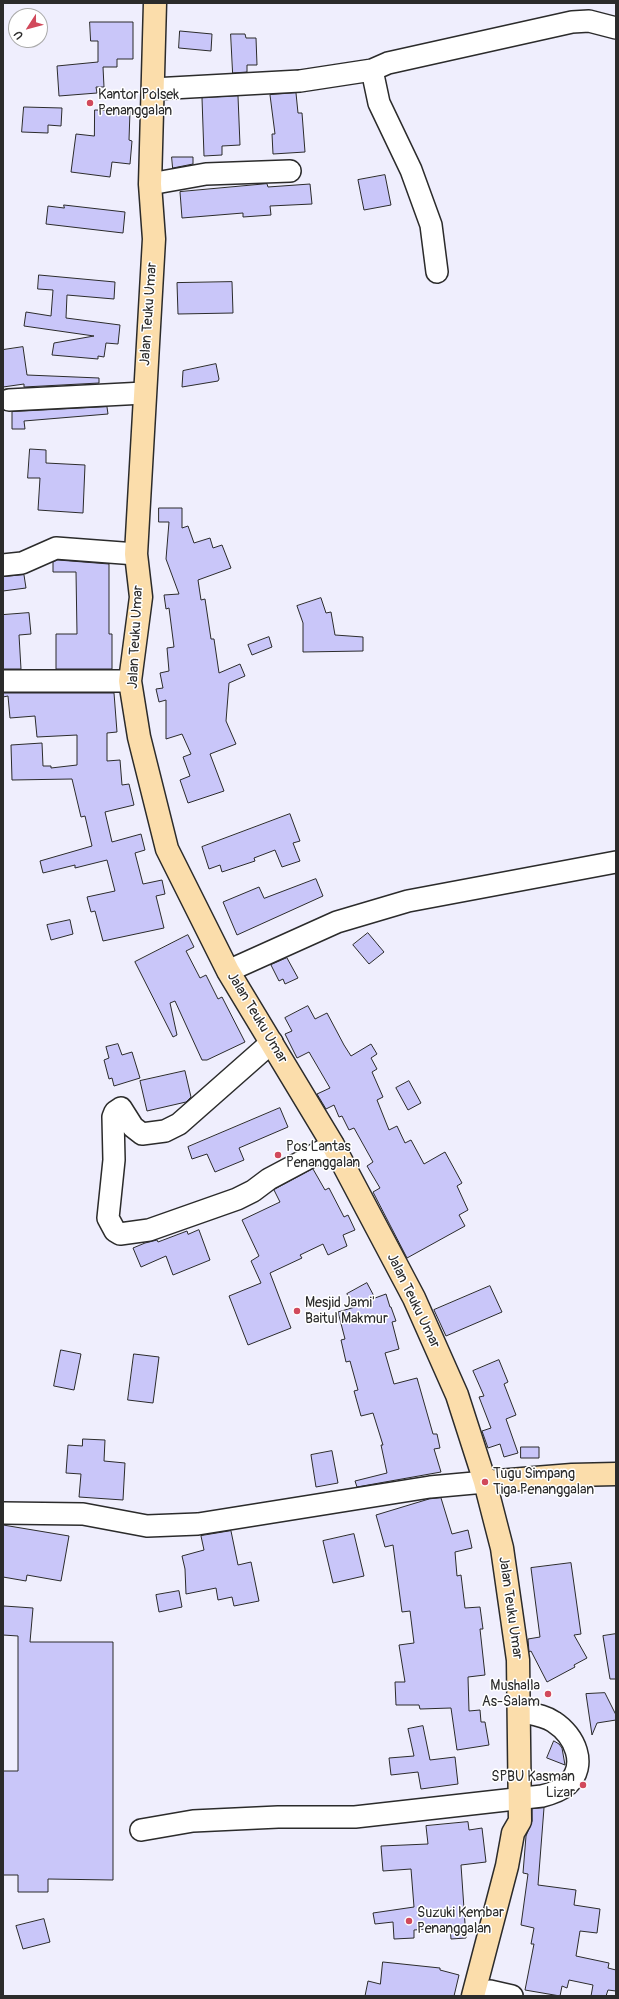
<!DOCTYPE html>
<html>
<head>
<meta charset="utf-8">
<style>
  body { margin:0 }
  #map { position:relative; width:619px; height:1999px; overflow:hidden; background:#efeefd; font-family:Pangolin,sans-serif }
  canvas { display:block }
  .frame { position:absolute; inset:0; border:4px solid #2b2b2b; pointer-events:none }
  .north { position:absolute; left:8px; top:8px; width:40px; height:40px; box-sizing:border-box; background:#fff; border:1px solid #aaa; border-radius:50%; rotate:234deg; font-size:11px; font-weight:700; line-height:16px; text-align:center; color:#2b2b2b }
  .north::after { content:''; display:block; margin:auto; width:14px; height:18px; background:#d1495b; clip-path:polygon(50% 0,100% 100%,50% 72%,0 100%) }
</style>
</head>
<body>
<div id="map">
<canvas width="619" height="1999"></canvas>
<div class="frame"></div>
<div class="north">U</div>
</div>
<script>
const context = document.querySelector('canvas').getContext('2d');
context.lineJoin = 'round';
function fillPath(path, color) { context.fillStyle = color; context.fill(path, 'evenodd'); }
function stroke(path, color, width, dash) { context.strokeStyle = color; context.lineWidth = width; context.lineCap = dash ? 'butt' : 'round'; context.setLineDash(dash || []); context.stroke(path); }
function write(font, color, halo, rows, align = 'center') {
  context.font = font + ' Pangolin,sans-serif'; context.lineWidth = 3; context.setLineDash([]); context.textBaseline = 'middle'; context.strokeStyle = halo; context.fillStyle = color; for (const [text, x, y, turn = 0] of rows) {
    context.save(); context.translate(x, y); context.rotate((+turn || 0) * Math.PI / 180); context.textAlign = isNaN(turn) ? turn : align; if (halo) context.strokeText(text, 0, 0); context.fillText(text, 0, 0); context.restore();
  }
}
const building = new Path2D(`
  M90,22h43v37h-16v8h-14l1,20h-8l1,6 -38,3 -2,-30 41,-4v-21h-7z
  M180,31l32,3 -1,17 -32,-3z
  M231,34h14l1,4h10l1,27h-10v7l-14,1z
  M296,93l2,20h4l3,39 -32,2 -1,-20h3l-5,-39z
  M238,96l2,49 -18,1v9l-18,1 -2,-58z
  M24,107l38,1 -1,18 -13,-1v8l-26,-1z
  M95,110l35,1 -1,29 3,1 -2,23 -18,-2 -2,15 -39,-5 5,-38 18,2z
  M172,157h21v7l-20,4z
  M385,175l6,30 -27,5 -6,-30z
  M267,184l1,3 42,-3 2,20 -42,2 1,9 -28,2v-4l-61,5 -2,-26z
  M64,205l61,7 -2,21 -77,-9 2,-18 16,2z
  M39,275l76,7 -1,17 -47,-4 -1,23 54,7 -2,19 -12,-1 -2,14 -6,-1v3l-46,-4 2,-12 40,-7 -70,-10 2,-14 25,4 2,-26 -15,-1z
  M232,282l1,31 -55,1 -1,-31z
  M23,347l4,28 72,3v5l-75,4v-3l-21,3v-37z
  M216,364l3,15 -1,2 -36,6 1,-16z
  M107,407l1,7 -84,7 1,8h-13v-17z
  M30,449l16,1v13l39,2 -2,48 -45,-3 2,-32h-12z
  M159,508h23v20l6,-2 6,17 16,-5 3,10 9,-3 9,23 -33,12 3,20 4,-1 6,40h3l5,34 21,-9 5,12 -16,7 -3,38 10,23 -26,10 14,37 -36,12 -8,-23 10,-4 -7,-19 8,-3 -9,-20 -16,5v-39l-7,2 -3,-13 7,-1 -3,-15 9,-2 -2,-23 7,-1 -5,-39 -3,1 -2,-14 15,-1 -13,-35 3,-37h-10z
  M58,560l51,4v70h3v35h-56v-35h21l-1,-62h-23v-10z
  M24,575l2,13 -23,3v-14z
  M321,598l5,15 5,-1 4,23 28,2v14l-60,1v-29l-6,-17z
  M29,613l2,21 -12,1 2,34h-18v-54z
  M269,637l3,10 -20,8 -4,-10z
  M3,693h111l3,39 -10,1v28l13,-1 2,25 7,-1 5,21 -29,7 7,30 29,-8 4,16 -10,3 8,31 19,-4 3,14 -9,2 8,32 -61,13 -8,-30 -4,1 -4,-15 28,-6 -8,-31 -32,8v-3l-32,8 -3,-12 52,-15 -7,-30 -4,1 -9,-38 -60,1 -1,-35 31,-2 1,23h8v2l26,-3v-30l-40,2 -2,-21 -25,2 -2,-22 -5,1z
  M290,814l10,27 -7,2 7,18 -18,6 -7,-17 -21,8 1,3 -33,11 -2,-7 -11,4 -7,-22z
  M316,879l7,17 -86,39 -14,-33 36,-15 5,11z
  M70,920l3,14 -22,6 -4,-15z
  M368,933l16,19 -15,12 -16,-19z
  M188,935l6,12 -8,4 14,27 6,-3 12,24 4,-2 23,45 -38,18h-5l-27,-59 -5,2 7,32 -4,2 -38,-75z
  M287,958l11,20 -13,6 -2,-5 -4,2 -8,-16z
  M308,1006l7,13 12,-6 17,32 7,11 20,-12 6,10 -6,4 6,11 -5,3 11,25 -6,3 12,30 8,-4 8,17 6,-3 13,24 21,-12 17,31 -5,3 11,24 -9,5 6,11 -58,32 -34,-66 7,-4 -13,-22 6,-4 -19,-34 -5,2 -7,-14 -3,1 -5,-12 -8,4 -9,-15 13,-6 -21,-36 -12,6 -12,-24 7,-3 -7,-13z
  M118,1044l4,11 10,-3 8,26 -26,8 -2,-8 -3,1 -5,-19 5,-2 -3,-11z
  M185,1071l6,26 -5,5 -39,9 -7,-30z
  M409,1081l12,22 -13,7 -12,-22z
  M280,1108l8,19 -49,21 5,12 -29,12 -8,-18 -15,5 -4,-12z
  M313,1169l12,21 4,-2 15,29 4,-2 7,15 -12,5 4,11 -19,9 -5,-11 -23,11 2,3 -32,15 21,55 -43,17 -19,-49 32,-13 -10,-22 8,-5 -17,-36 38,-18 -6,-12z
  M199,1230l11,30 -37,15 -7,-19 -25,11 -8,-19 12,-5 12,-3 1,2 29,-11 1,3z
  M367,1283l8,15 11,-4 4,13h1l5,14 -4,1 7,27 -14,4 9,31 23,-6 16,56h4l3,14 -6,1 7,23 -84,15 -2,-6 32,-8 -6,-28h2l-10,-32 -12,3 -7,-25 4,-1 -8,-29 -4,1 -5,-22 4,-1 -7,-27 17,-5 -8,-13z
  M490,1286l12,26 -56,24 -12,-26z
  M61,1350l20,4 -7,36 -20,-4z
  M134,1354l25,3 -6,46 -25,-3z
  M499,1360l9,22 -4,2 12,31 -10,4 12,34 -14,4 -4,-13 -12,4 -6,-17 9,-3 -12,-31 5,-1 -11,-25z
  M83,1439l22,1 -1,21 21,2 -2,37 -44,-3 2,-23 -15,-1 2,-28 14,1z
  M521,1447h18v11h-18z
  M332,1451l6,32 -22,4 -5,-32z
  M441,1498l11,36 16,-4 4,18 -17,4 2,24 4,-1 4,33 15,-1 3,22h-3l5,46 -17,2 1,34 11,-1 1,12h4l4,23 -32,5 -6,-42 -31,1 -1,-4h-23l-1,-23h10l-6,-37 15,-2 -4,-32 -8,1 -9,-67 -8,2 -9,-32 53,-16z
  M3,1525l66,11 -8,45 -34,-6 -1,6 -23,-4z
  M231,1531l7,34 13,-3 8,39 -25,5 -2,-9 -14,3 -2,-12 -30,6 -1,-25 -3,-13 22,-6 -3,-14z
  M354,1534l10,42 -31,7 -10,-42z
  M571,1563l10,71 -7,1 13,23 -13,7 1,2 -28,15 -16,-31 -2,1 -1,-13 12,-2 -9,-69z
  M179,1591l3,16 -23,5 -3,-17z
  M4,1606l29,2 -3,34h83v238l-65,-1v13h-30v-17h-15v-104h15v-135l-15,-1z
  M616,1634v45h-6l-7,-43z
  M605,1693l11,22v5l-19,3 -5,12 -6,-41z
  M423,1726l7,34 25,-3 3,27 -37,5 -3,-17 -27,3 -2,-17 25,-2 -6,-27z
  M554,1741l5,3 3,4 3,17 -18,-7z
  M544,1808l-6,77 38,5 -2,15 26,4 -3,24 -17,-2 -4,25 33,7 -1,5 8,2v21l-8,-1 -2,6h-15l2,-11 -24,-5 -2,8 -5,-2 -2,10 -35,-6 9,-46h-3l3,-16 -13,-3 7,-51 -5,-1 3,-37 6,-15v-12z
  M468,1822l1,8 13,-2 4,34 -25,3 5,73 -15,1 -1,-12 -36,3v8l-20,1 -1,-17 -18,2 -2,-11 41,-6 -3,-38 -28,2 -2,-25 47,-2 -2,-18z
  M44,1919l6,23 -27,7 -7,-23z
  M383,1962l57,6v2l19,5 -5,21h-89l3,-15 12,3z`);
fillPath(building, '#c9c6f9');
stroke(building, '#2b2b2b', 1);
const minor = new Path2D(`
  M372,70l7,33 32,67 20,55 6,47
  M153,89l147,-8 72,-11 16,-7 184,-41 17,-1 27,7
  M150,184l56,-10 84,-3
  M9,400l135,-7
  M3,565l19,-2 34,-15 80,6
  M3,681h127
  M228,971l109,-49 71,-21 208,-39
  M272,1042l-93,82 -14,7 -23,3 -9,-7 -12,-19 -6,4 -2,5 1,43 -6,58 7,13 5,3 29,-4 88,-31 16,-8 16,-12 64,-34
  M3,1513l80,1 64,12 51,-2 232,-37 55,-5
  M141,1830l52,-9 85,-4h77l187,-21c8,-2 18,-5 25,-11 22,-20 7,-50 -13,-63 -10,-7 -23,-8 -35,-11
  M490,1991l22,5`);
const highway = new Path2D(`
  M155,3l-5,181 4,55 -18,315 5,43 -11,84 9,56 28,112 61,122 105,174 81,153 43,97 28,87 17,66 16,112 2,161 -7,12 -6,33 -34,130
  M485,1482l87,-7 44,-1`);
stroke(minor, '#2b2b2b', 24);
stroke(highway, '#2b2b2b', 25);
stroke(minor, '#fff', 21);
stroke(highway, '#fbddab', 22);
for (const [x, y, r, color] of [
  [90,103,4,"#d1495b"],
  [278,1155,4,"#d1495b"],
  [297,1311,4,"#d1495b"],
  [485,1482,4,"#d1495b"],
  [548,1694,4,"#d1495b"],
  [583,1785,4,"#d1495b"],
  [409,1921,4,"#d1495b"]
]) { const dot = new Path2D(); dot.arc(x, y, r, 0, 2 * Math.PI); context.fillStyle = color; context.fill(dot); stroke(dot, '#fff', 1.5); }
write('14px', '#2b2b2b', '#fff', [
  ["Kantor Polsek",98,95],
  ["Penanggalan",98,111],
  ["Pos Lantas",286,1147],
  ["Penanggalan",286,1163],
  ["Mesjid Jami'",305,1303],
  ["Baitul Makmur",305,1319],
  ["Tugu Simpang",493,1474],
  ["Tiga Penanggalan",493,1490],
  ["Mushalla",540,1686,"right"],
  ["As-Salam",540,1702,"right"],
  ["SPBU Kasman",575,1777,"right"],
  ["Lizar",575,1793,"right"],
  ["Suzuki Kembar",417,1913],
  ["Penanggalan",417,1929]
], 'left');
write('14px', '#2b2b2b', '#fff', [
  ["Jalan Teuku Umar",149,314,-86],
  ["Jalan Teuku Umar",136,637,-87],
  ["Jalan Teuku Umar",257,1018,59],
  ["Jalan Teuku Umar",413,1301,64],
  ["Jalan Teuku Umar",510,1608,82]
]);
</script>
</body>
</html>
